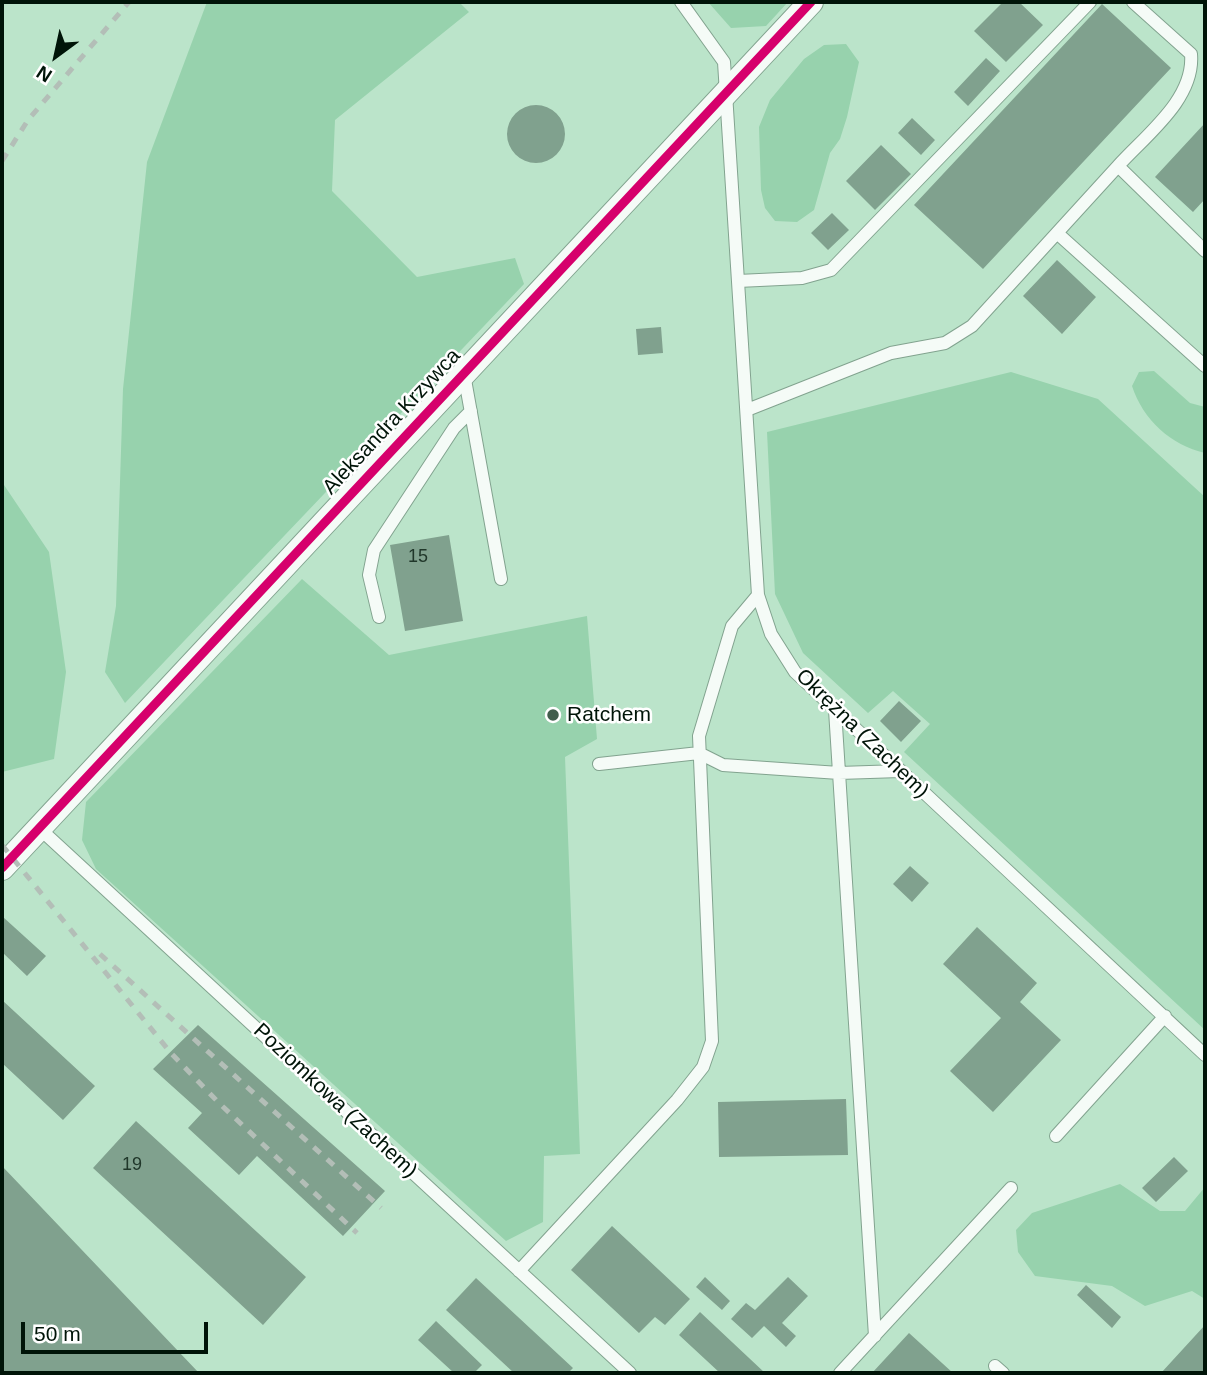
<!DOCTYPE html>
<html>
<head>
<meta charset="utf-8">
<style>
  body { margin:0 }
  #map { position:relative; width:1207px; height:1375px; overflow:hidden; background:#bbe4ca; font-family:Arial,sans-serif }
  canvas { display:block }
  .frame { position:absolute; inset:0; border:4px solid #001408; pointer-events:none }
  .north { position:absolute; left:21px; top:21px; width:70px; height:70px; -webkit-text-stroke:5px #fff; paint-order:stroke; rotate:213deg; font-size:19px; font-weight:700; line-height:28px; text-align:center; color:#001408 }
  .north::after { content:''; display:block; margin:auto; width:24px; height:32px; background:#001408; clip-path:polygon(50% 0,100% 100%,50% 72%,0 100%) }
  .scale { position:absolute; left:21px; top:1322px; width:187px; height:32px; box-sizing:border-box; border:4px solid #001408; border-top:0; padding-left:9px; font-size:21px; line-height:24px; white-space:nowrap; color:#001408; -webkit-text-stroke:5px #fff; paint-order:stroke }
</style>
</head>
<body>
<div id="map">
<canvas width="1207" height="1375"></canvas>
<div class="frame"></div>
<div class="north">N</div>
<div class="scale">50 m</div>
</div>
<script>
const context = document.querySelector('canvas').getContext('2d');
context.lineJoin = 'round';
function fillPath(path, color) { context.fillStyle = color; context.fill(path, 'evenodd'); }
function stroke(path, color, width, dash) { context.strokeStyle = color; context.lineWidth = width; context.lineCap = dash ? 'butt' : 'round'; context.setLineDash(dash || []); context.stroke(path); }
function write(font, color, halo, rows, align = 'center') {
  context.font = font + ' Arial,sans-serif'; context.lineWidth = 5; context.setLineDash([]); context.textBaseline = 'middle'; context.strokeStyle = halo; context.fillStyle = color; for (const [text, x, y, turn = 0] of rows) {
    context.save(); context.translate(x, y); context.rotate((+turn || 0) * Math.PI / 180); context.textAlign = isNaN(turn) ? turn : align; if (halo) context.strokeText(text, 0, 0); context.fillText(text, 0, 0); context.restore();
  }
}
fillPath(new Path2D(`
  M207,2h252l10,10 -134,108 -3,71 85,86 98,-19 9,26 -399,419 -20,-31 11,-66 7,-217 24,-227z
  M708,2h80l-22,24 -35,2z
  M846,44l13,18 -12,55 -7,22 -10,14 -16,57 -17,12 -22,-1 -10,-13 -4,-18 -2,-63 11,-27 34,-41 20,-14z
  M1154,371l36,32 15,4v46c-34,-8 -62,-33 -73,-67l7,-14z
  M1011,372l87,27 107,98v533l-301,-278 26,-28 -37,-33 -25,22 -65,-60 -28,-59 -8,-162z
  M2,482l47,70 17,120 -12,87 -52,13z
  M302,579l87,76 198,-39 10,123 -32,18 15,397 -36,2 -1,66 -37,19 -410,-372 -14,-29 4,-38z
  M1120,1184l40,27h25l20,-24v112l-13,-8 -47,15 -33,-20 -77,-10 -17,-24 -2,-22 16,-17z`), '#97d2ad');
fillPath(new Path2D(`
  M1003,2h16l24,23 -37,37 -32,-31z
  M1102,4l69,64 -188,201 -69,-64z
  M986,58l14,13 -32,35 -14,-14z
  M507 134a29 29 0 1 1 58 0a29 29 0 1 1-58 0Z
  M912,118l23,22 -14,15 -23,-22z
  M1205,123v76l-12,13 -38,-35z
  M881,145l30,29 -36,36 -29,-29z
  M832,213l17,17 -21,20 -17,-17z
  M1057,260l39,37 -34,37 -39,-38z
  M661,327l2,26 -25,2 -2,-26z
  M449,535l14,86 -58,10 -15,-86z
  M899,701l22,20 -20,21 -21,-21z
  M910,866l19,17 -17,19 -19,-18z
  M3,917l43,39 -19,20 -25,-24z
  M977,927l60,56 -17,19 41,38 -68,72 -43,-41 51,-53 -58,-54z
  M2,1000l93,86 -32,34 -61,-57z
  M198,1025l187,166 -42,45 -86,-80 -18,19 -51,-47 14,-15 -49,-44z
  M846,1099l2,56 -129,2 -1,-55z
  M136,1121l170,156 -43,48 -170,-157z
  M1174,1157l14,14 -32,31 -14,-14z
  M2,1166l197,207h-197z
  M612,1226l78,73 -25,26 -10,-8 -16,16 -68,-63z
  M705,1277l25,24 -8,9 -26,-23z
  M788,1277l20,19 -26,27 14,13 -10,11 -22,-21 -12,12 -21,-19 15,-16 9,7z
  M476,1278l97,90 -5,5h-54l-68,-63z
  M1086,1285l35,32 -9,11 -35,-33z
  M700,1312l65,61h-45l-41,-38z
  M436,1321l46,44 -8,8h-20l-36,-33z
  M1205,1325v48h-44z
  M909,1333l44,40h-81z`), '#80a18e');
const lane = new Path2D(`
  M681,2l43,60 34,533 13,39 24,38 410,383
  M1118,166c28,-31 77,-67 73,-112l-58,-52
  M1057,233l148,133
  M738,281l64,-3 29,-8 259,-268
  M464,374l37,205
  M747,410l144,-57 54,-10 27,-17 146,-160 87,85
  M379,617l-10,-42 5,-25 80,-122 17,-17
  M835,710l40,626
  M599,764l100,-11 24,12 116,8 61,-2
  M39,828l591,545
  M1056,1136l109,-120
  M519,1271l158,-171 26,-33 9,-26 -13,-305 33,-110 26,-31
  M995,1366l8,7
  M840,1373l171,-185`);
const street = new Path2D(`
  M2,868l809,-866`);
stroke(lane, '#82a38f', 14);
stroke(street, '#82a38f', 26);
stroke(lane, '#f5fbf7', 12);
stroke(street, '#f5fbf7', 24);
stroke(new Path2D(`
  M2,161l26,-41 101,-118
  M2,845l168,207 49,51 138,130
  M100,954l281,254`), '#b3beb7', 5, [9, 9]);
stroke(new Path2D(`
  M2,868l809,-866`), '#d6006c', 9);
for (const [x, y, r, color] of [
  [553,715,7,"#415d4c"]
]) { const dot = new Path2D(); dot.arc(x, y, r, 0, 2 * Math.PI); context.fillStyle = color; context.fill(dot); stroke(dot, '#fff', 2.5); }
write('18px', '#20372a', null, [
  ["15",418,557],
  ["19",132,1165]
]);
write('21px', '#001408', '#fff', [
  ["Aleksandra Krzywca",392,422,-47],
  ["Okrężna (Zachem)",862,734,44],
  ["Poziomkowa (Zachem)",335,1101,43]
]);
write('21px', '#001408', '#fff', [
  ["Ratchem",567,715]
], 'left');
</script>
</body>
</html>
